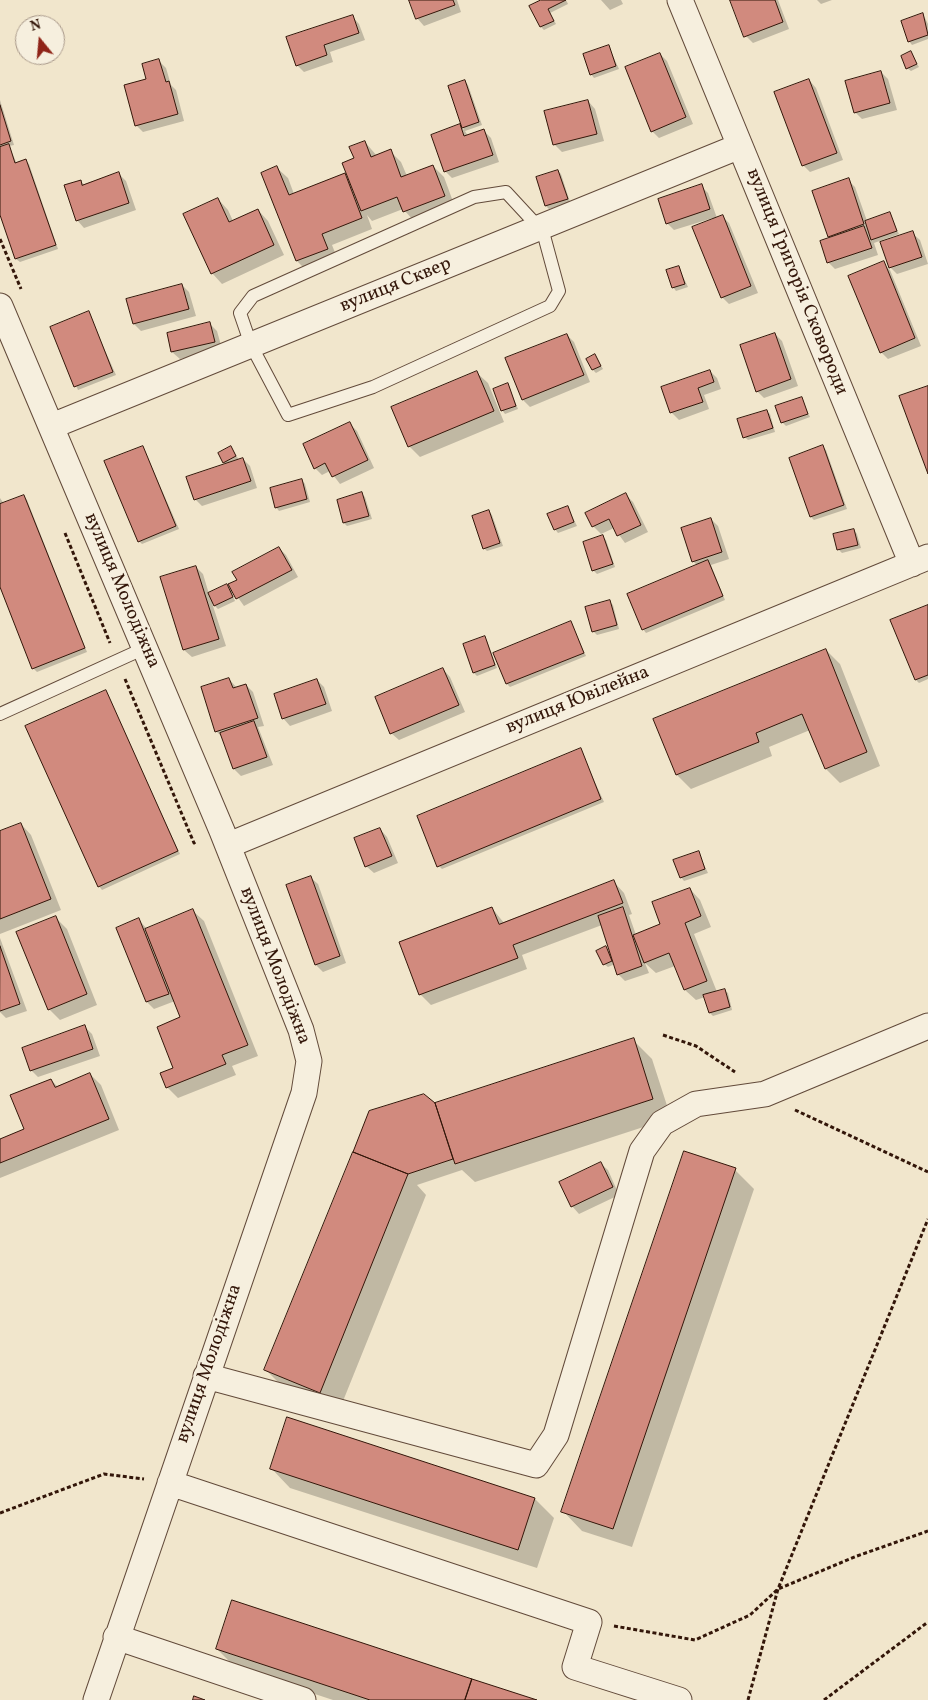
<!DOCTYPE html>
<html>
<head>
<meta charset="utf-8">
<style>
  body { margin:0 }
  #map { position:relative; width:928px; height:1700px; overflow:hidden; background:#f1e6cc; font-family:Vollkorn,serif }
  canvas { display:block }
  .north { position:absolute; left:15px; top:15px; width:50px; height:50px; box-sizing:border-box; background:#f6efde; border:1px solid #a89889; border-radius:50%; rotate:343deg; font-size:14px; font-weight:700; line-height:20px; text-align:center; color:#331609 }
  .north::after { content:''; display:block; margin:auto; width:18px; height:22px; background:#8f2418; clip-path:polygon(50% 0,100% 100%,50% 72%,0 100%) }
</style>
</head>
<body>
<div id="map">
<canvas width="928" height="1700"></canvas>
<div class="north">N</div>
</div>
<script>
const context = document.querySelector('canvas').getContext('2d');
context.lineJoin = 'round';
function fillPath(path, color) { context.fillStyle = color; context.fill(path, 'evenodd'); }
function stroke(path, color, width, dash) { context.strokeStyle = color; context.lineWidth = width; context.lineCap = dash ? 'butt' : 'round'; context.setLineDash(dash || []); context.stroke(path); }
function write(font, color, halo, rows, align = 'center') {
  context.font = font + ' Vollkorn,serif'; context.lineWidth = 5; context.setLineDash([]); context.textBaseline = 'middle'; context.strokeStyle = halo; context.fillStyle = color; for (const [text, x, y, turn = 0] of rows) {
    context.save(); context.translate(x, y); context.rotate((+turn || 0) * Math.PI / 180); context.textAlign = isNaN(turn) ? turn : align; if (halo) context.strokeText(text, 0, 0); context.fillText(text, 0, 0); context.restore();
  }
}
fillPath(new Path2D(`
  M411,0h46l4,12 -37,14 -7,-8z
  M544,0h22l2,4 -18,9 6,11 -12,6 -3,-3z
  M601,0h20l2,4 -13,6z
  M731,0h47l11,29 -36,14 -7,-7z
  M817,0h15l-11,4z
  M923,14l5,10v15l-16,6 -3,-4z
  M352,16l7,8 6,16 -35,12 3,10 -29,10 -7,-7z
  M609,47l10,22 -25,9 -3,-4z
  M911,53l8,14 -8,4 -4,-3z
  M660,54l7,7 26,63 -34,14 -7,-7z
  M159,61l7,7 5,17 5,5 8,31 -41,11 -7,-7 12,-45z
  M881,72l7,7 9,31 -35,9 -7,-7z
  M809,80l7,8 27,72 -33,12 -7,-7z
  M465,81l3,4 14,40 -17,6 3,5 15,-6 8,8 8,24 -47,16 -7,-7 15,-45 4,4 -14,-44z
  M0,100l14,45 -5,1 8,18 9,-3 3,3 29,85 -38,13 -4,-3 -16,-48z
  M588,101l7,8 9,32 -42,11 -7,-7z
  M365,142l12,14 13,-5 11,11 6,14 26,-10 11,11 11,30 -40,15 -12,-13 -31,12 -5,-6 5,14 -40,16 6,15 -30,12 -11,-11 -35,-88 15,-5 11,10 6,16 50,-19 7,6 4,-22z
  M558,171l3,3 9,28 -21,7 -3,-3 -9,-28z
  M119,174l7,7 10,29 -52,18 -7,-8 3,-39 5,4z
  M848,180l7,7 12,34 23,-7 9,20 -25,9 4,12 -43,14 -7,-7 3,-24 -2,-2z
  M701,186l7,7 9,25 5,-2 7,7 29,70 -29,11 -7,-7 -9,-79 -39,12 -7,-7z
  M218,199l10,11 5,11 25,-11 10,11 16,34 -62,29 -10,-11z
  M912,233l8,7 8,24 -31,10 -7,-7z
  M883,263l7,7 31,76 -33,13 -7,-7z
  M679,268l9,19 -12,4 -3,-4z
  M182,285l7,7 7,24 -55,15 -7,-7z
  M88,312l28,63 -38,15 -27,-63z
  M210,324l7,7 5,18 -42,10 -8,-7 -4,-18z
  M775,334l7,7 16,45 -34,12 -7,-7z
  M567,335l7,7 16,40 -60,25 -7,-7 -16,-41z
  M595,356l8,13 -7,4 -3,-3z
  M710,371l7,7 4,11 -17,6 5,14 -30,11 -8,-8z
  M477,373l11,10 16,39 -84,35 -11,-11z
  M508,384l10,25 -13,5 -3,-4z
  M801,398l9,19 -24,9 -4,-4z
  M766,411l4,3 5,18 -27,8 -3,-3z
  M350,424l7,7 17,37 -34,16 -10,-13 -8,4 -7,-7z
  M143,447l36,82 -37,15 -3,-3z
  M231,447l8,13 4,-1 7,7 7,22 -55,18 -7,-7 31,-34 -2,-3z
  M823,447l3,3 21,59 -33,11 -3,-3 -21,-59z
  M302,480l3,4 5,18 -31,9 -3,-4z
  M362,494l3,3 7,22 -25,7 -3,-3z
  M626,495l7,7 15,30 -23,11 -11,-15 -13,6 -8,-8 -6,-13z
  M24,496l3,4 60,152 -50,20 -4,-4 -33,-84v-86l4,6z
  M568,508l9,18 -19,7 -3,-4z
  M489,511l3,4 11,31 -16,5 -3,-3z
  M711,519l7,7 11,33 -18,6 14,35 -79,33 -3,-4 55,-63 -5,-5z
  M854,530l3,4 4,14 -19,5 -3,-3 -4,-15z
  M603,537l3,3 9,27 -18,7 -4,-4z
  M279,548l7,7 12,22 -54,29 -10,-14 -2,1 3,8 -17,8 -6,-6 14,43 -34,11 -8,-7 -22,-72 34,-11 7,7 6,20 17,-9 7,7 5,-12z
  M610,602l3,3 6,24 -22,6 -4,-4z
  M928,606v73l-9,4 -3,-3z
  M570,622l16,34 -76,31 -3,-3z
  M484,638l3,3 10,27 -20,8 -3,-3z
  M826,650l14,14 40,102 -40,17 -14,-14 -16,-39 -41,17 3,9 -81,33 -14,-14 -23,-56z
  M443,669l7,8 15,35 -66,28 -8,-7z
  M229,679l8,9 9,-3 7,7 11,34 -6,1 15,38 -32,11 -7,-7 -11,-31 -6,-6 -15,-44z
  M317,680l7,7 8,24 -42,15 -7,-8z
  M106,692l74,162 -78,36 -3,-4z
  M580,749l24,53 -162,67 -3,-3z
  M21,824l10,11 30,75 -61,24v-101z
  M380,829l7,8 11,26 -24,10 -8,-7z
  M698,852l10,21 -24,8 -3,-4z
  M310,877l8,7 28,79 -23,9 -7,-7z
  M614,882l10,11 8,21 -3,1 7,20 26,-10 28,-36 10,11 11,27 -17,7 23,58 7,-2 4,3 4,17 -19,6 -3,-3 -5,-16 -9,3 -11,-10 -10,-24 -19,7 -11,-10 4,10 -24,8 -7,-7 -3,-10 -7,3 -4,-3 1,-16 7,6 -10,-29 -80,30 5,14 -96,36 -11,-11 72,-86 12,15z
  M193,911l11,10 54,135 -26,10 4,9 -58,23 -11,-11 8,-19 7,-50 -7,-17 -21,8 -7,-7 -8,-82 8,9z
  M56,918l11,11 30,76 -37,15 -11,-11z
  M0,938l27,73 -21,7 -6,-6z
  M85,1027l7,7 8,22 -62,21 -7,-7z
  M633,1040l19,19 19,59 -196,64 -13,-12 -45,15 9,10 -87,216 -54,-22 -19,-19 169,-266z
  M90,1074l11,11 18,45 -119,48v-37l26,-11 25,-50 7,7z
  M600,1163l8,7 11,25 -40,19 -7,-8z
  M735,1170l19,19 -122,358 -50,-16 -19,-20z
  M288,1419l247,80 19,19 -17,50 -247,-80 -19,-20z
  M217,1649l316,51h-200l-97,-32z`), '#0003');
const building = new Path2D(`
  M409,0h44l2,5 -39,14z
  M541,0h25l-18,9 6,12 -14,6 -11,-21z
  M730,0h45l8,22 -39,15z
  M923,13l5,22 -20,7 -7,-21z
  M353,15l6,18 -35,12 3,10 -31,11 -10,-29z
  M609,45l7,21 -26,9 -7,-21z
  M911,51l6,13 -11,5 -5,-13z
  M660,53l26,64 -35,15 -26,-65z
  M159,59l7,23 3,-1 9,33 -43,12 -11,-41 22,-6 -4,-15z
  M881,71l9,32 -36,10 -9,-32z
  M809,79l28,74 -35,13 -28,-74z
  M465,80l14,42 -17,6 -14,-42z
  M588,100l9,34 -44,11 -9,-34z
  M0,105l11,36 -11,4z
  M460,124l4,12 20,-7 9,26 -49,17 -13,-37z
  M365,141l6,16 20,-8 10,28 32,-12 12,31 -42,16 -6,-15 -36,14 -19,-48 12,-5 -5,-11z
  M9,144l6,19 11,-4 30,86 -41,14 -15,-44v-68z
  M277,166l12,29 56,-22 17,45 -40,16 6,15 -32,12 -35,-88z
  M558,170l10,29 -23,7 -9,-29z
  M119,172l10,31 -53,18 -12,-36 17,-5 1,5z
  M849,178l15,46 -36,13 -16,-46z
  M702,184l8,25 -44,15 -8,-25z
  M218,198l11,24 29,-13 16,36 -63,29 -28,-60z
  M890,212l7,19 -26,9 -6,-19z
  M723,215l28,71 -30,12 -29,-71z
  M864,226l8,22 -45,15 -7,-22z
  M913,231l9,26 -33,11 -9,-26z
  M884,261l31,77 -35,15 -32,-77z
  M679,266l6,18 -13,4 -6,-18z
  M182,284l7,25 -56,15 -7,-25z
  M89,311l24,61 -39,15 -24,-60z
  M210,322l5,20 -44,10 -4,-19z
  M775,333l16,46 -35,13 -16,-47z
  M567,334l17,41 -62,25 -17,-42z
  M595,354l6,12 -9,4 -6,-11z
  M710,370l4,12 -16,6 5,14 -33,11 -9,-26z
  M477,371l17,40 -86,36 -17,-40z
  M508,383l8,23 -15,5 -8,-22z
  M928,386v88l-29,-78z
  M802,397l6,17 -27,9 -6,-17z
  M767,410l6,18 -30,10 -6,-19z
  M350,422l18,38 -36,17 -7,-14 -11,6 -11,-25z
  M823,445l21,60 -34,12 -21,-59z
  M143,446l33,80 -38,16 -34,-81z
  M231,446l5,10 -13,7 -5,-10z
  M243,458l8,23 -57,19 -8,-23z
  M302,479l5,20 -32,9 -5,-20z
  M362,492l7,24 -26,7 -6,-23z
  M626,493l15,32 -24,11 -8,-17 -17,8 -7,-14z
  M24,495l61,153 -53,21 -32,-82v-83z
  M568,506l6,16 -20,8 -7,-16z
  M489,510l11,33 -17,6 -11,-33z
  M711,518l11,34 -30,10 -11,-34z
  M854,529l4,16 -21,5 -4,-16z
  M603,535l10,29 -21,7 -9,-29z
  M279,547l13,23 -56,29 -8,-15 9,-4 -5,-8z
  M708,560l15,36 -81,34 -15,-36z
  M196,566l23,73 -36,11 -23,-73z
  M227,584l6,13 -19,9 -6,-13z
  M610,600l7,25 -25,7 -7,-25z
  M928,605v70l-13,5 -25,-60z
  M571,621l13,32 -78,31 -13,-31z
  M485,636l10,29 -22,8 -10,-29z
  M826,649l41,103 -42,17 -23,-55 -46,19 3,9 -83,33 -23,-56z
  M443,668l16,37 -69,29 -15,-37z
  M229,678l4,10 13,-4 12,34 -43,14 -14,-45z
  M317,679l9,25 -44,15 -8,-25z
  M106,690l72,161 -80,36 -73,-161z
  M254,721l13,36 -34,12 -13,-36z
  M581,748l20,51 -164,68 -20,-51z
  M21,823l30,76 -51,20v-88z
  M380,828l12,28 -27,11 -11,-29z
  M699,851l6,18 -25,9 -7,-18z
  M311,876l29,80 -25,9 -29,-80z
  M614,880l9,23 -110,42 5,13 -99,37 -20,-53 93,-35 7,17z
  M690,888l11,28 -16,7 22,58 -23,9 -15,-37 -25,10 -11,-28 27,-11 -8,-22z
  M623,907l19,59 -25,9 -19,-59z
  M193,909l55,136 -26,10 4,9 -60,24 -6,-15 13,-5 -16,-41 23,-10 -35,-88z
  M56,916l31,78 -39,16 -32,-78z
  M139,918l30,76 -23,8 -30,-74z
  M0,946l20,58 -20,7z
  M606,946l6,15 -9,4 -7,-14z
  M725,989l5,18 -21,6 -6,-18z
  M85,1025l8,24 -63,22 -8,-23z
  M634,1038l19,61 -198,65 -20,-61z
  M90,1073l19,46 -109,44v-24l24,-10 -14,-34 41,-16 4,8z
  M424,1094l11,9 18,56 -45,15 -55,-22 16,-41z
  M684,1151l52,17 -123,361 -52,-17z
  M353,1152l55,22 -88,219 -56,-23z
  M601,1162l12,25 -42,20 -12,-25z
  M287,1417l248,81 -17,52 -248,-81z
  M232,1600l240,79 -7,21h-95l-154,-51z
  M472,1679l65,21h-72z
  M194,1696l11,4h-12z`);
fillPath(building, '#d18a7e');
stroke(building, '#331609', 1);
const lane = new Path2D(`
  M506,192l37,40 16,59 -9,15 -177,81 -85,28 -37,-70 -11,-32 13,-17 221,-99z
  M0,714l145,-66`);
const street = new Path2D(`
  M680,0l232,564
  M0,306l222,525 79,199 8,31 -5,32 -208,607
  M52,426l688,-280
  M229,845l699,-288
  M206,1376l330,89 20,-30 86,-284 20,-28 34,-19 69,-10 163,-68
  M170,1483l419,139 -14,45 104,33
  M116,1637l187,63`);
stroke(lane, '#624a3a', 14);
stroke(street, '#624a3a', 27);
stroke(new Path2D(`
  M0,239l21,50
  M65,533l45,110
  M125,679l69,164 3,-2
  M663,1035l33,11 39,26
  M795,1110l133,62
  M0,1513l104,-39 40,5
  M614,1626l81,14 55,-25 28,-26 79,-33 71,-25
  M748,1700l30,-111 150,-370
  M824,1700l104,-78`), '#331609', 3, [4, 2.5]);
stroke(lane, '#f6efde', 12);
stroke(street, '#f6efde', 25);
write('19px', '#331609', '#f6efde', [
  ["вулиця Григорія Сковороди",796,282,68],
  ["вулиця Сквер",396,286,-22],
  ["вулиця Молодіжна",121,591,67],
  ["вулиця Ювілейна",578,701,-22],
  ["вулиця Молодіжна",274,966,69],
  ["вулиця Молодіжна",210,1364,-71]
]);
</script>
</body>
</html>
